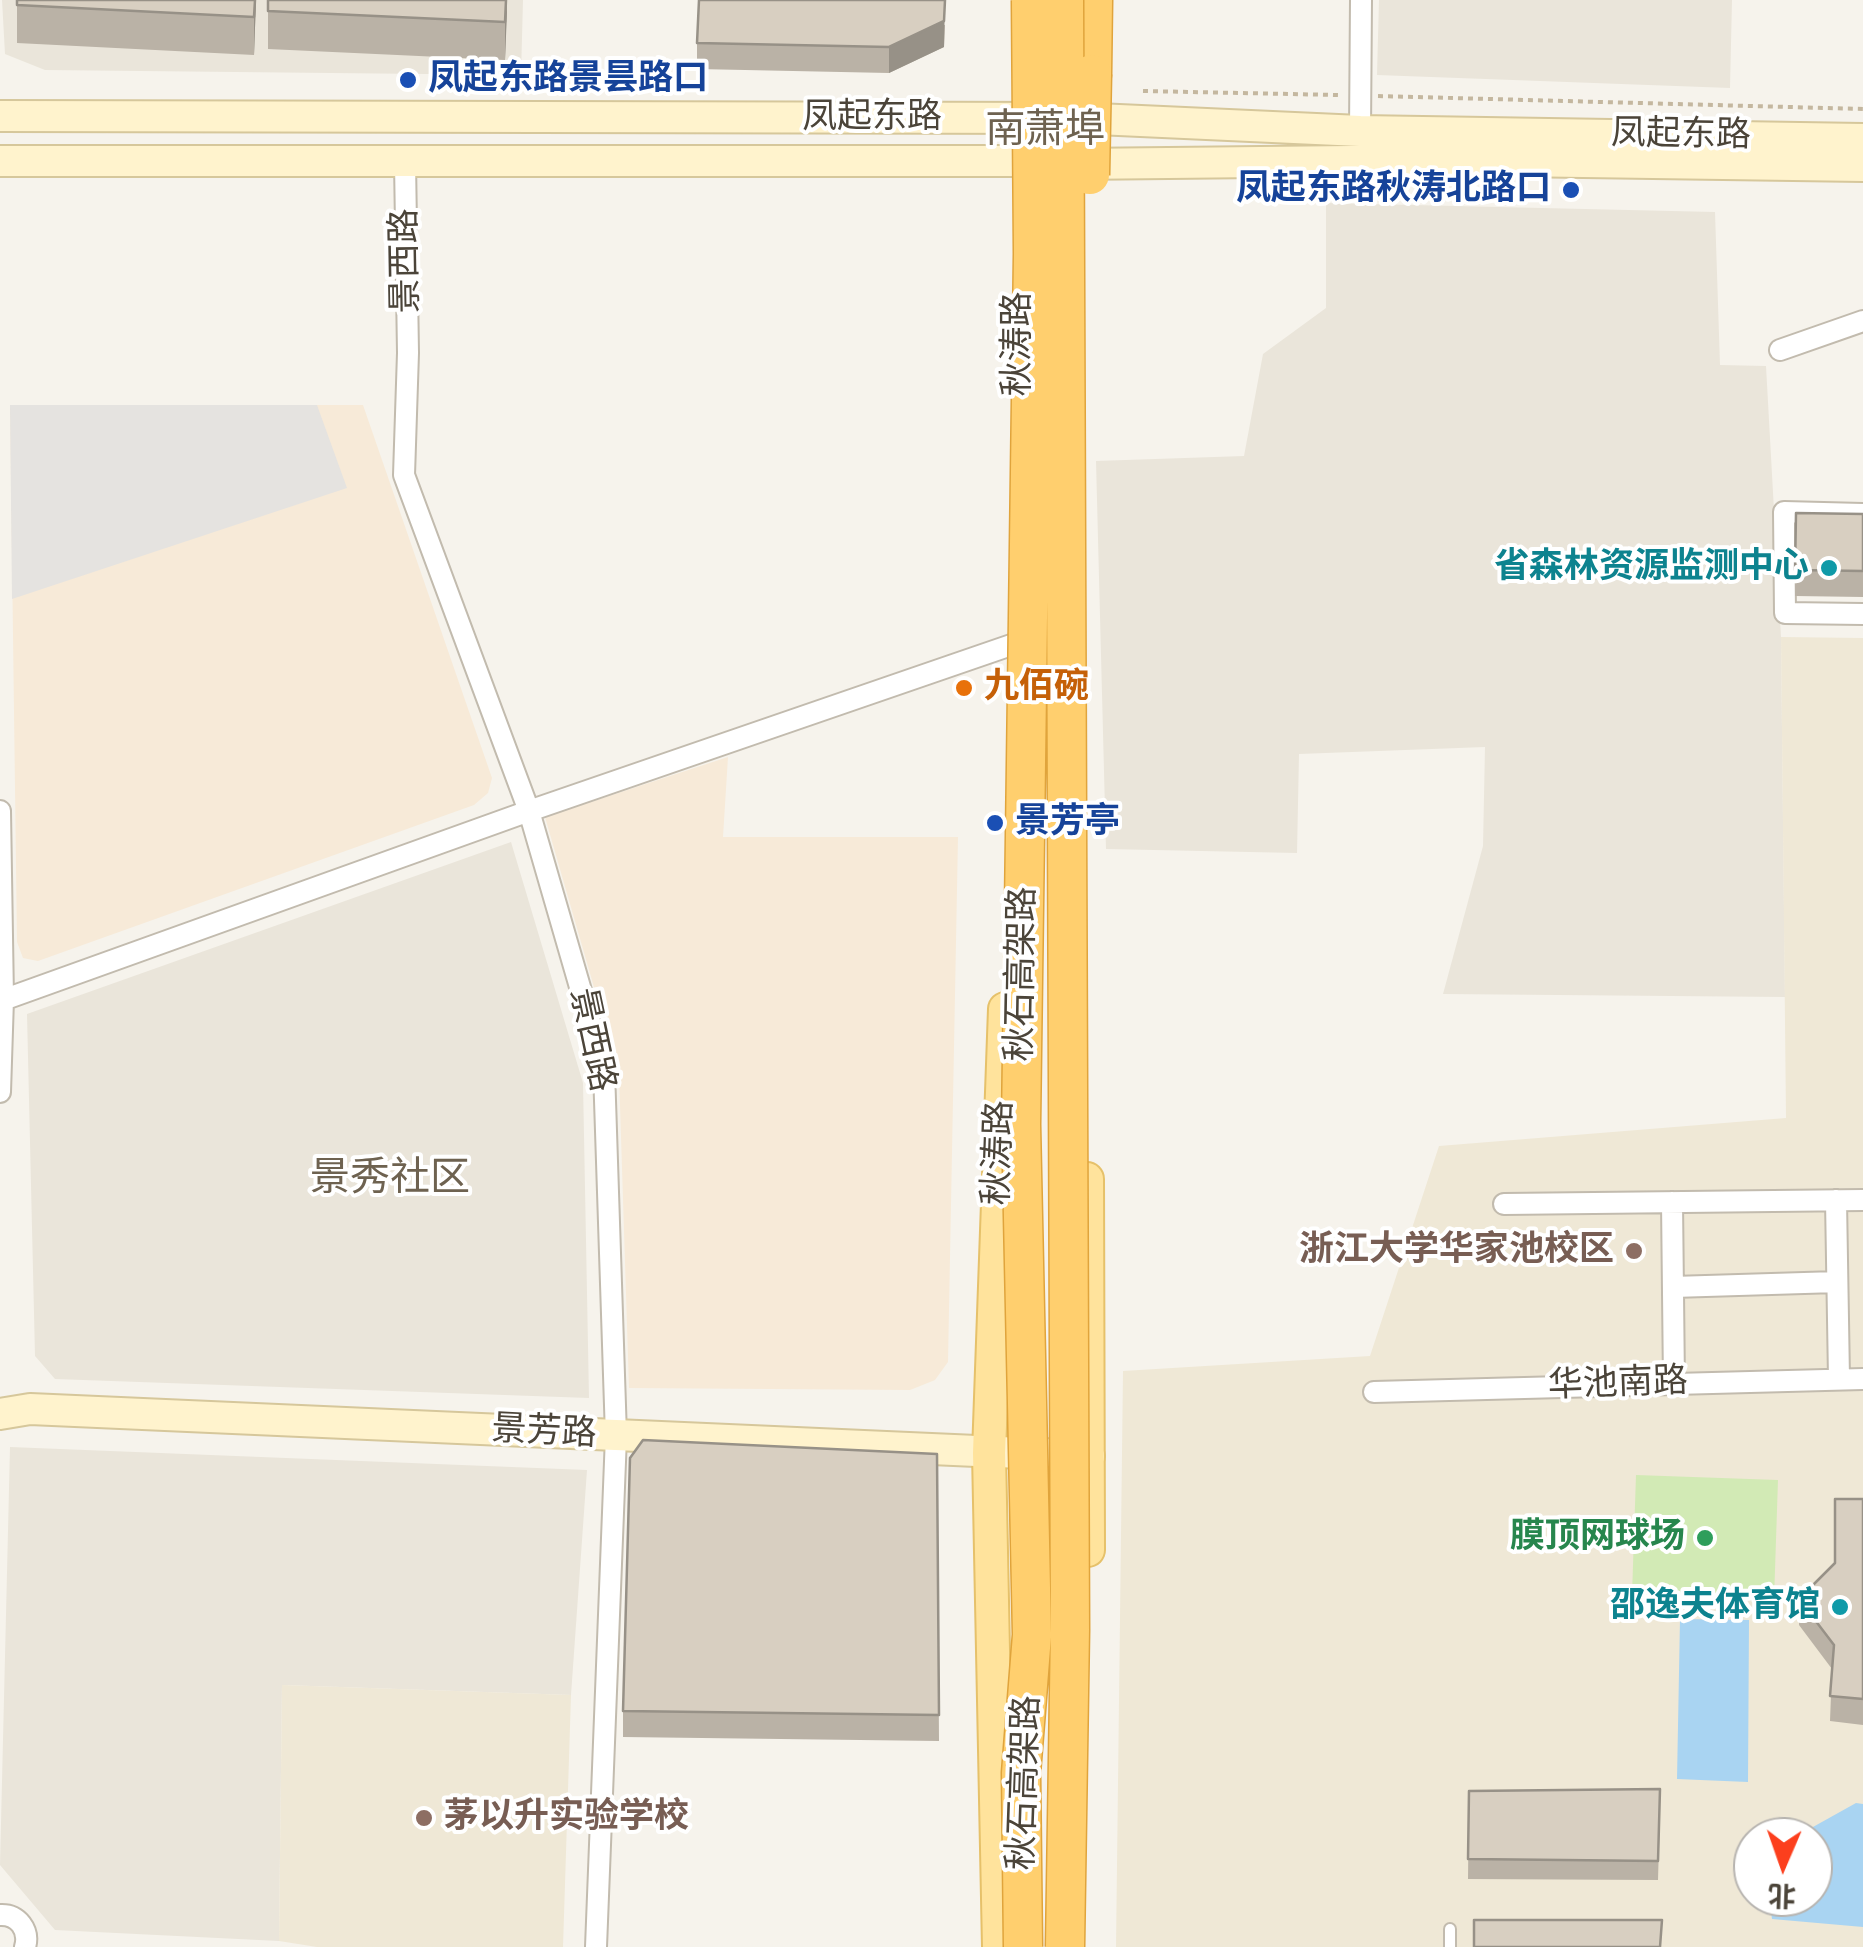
<!DOCTYPE html>
<html>
<head>
<meta charset="utf-8">
<style>
  body { margin:0 }
  #map { position:relative; width:1863px; height:1947px; overflow:hidden; background:#f6f3ec; font-family:Poppins,"Noto Sans SC",sans-serif }
  canvas { display:block }
  .north { position:absolute; left:1733px; top:1817px; width:100px; height:100px; box-sizing:border-box; background:#fff; border:2px solid #b7b4b0; border-radius:50%; rotate:182deg; font-size:28px; font-weight:700; line-height:40px; text-align:center; color:#4b4439 }
  .north::after { content:''; display:block; margin:auto; width:35px; height:45px; background:#fc3f1d; clip-path:polygon(50% 0,100% 100%,50% 72%,0 100%) }
</style>
</head>
<body>
<div id="map">
<canvas width="1863" height="1947"></canvas>
<div class="north">北</div>
</div>
<script>
const context = document.querySelector('canvas').getContext('2d');
context.lineJoin = 'round';
function fillPath(path, color) { context.fillStyle = color; context.fill(path, 'evenodd'); }
function stroke(path, color, width, dash) { context.strokeStyle = color; context.lineWidth = width; context.lineCap = dash ? 'butt' : 'round'; context.setLineDash(dash || []); context.stroke(path); }
function write(font, color, halo, rows, align = 'center') {
  context.font = font + ' Poppins,"Noto Sans SC",sans-serif'; context.lineWidth = 8; context.setLineDash([]); context.textBaseline = 'middle'; context.strokeStyle = halo; context.fillStyle = color; for (const [text, x, y, turn = 0] of rows) {
    context.save(); context.translate(x, y); context.rotate((+turn || 0) * Math.PI / 180); context.textAlign = isNaN(turn) ? turn : align; if (halo) context.strokeText(text, 0, 0); context.fillText(text, 0, 0); context.restore();
  }
}
fillPath(new Path2D(`
  M2,0h521l-2,75 -476,-5 -40,-16z
  M1379,0h353l-2,88 -353,-13z
  M1326,203l389,9 5,153 46,1 15,271 4,360 -342,-3 40,-148 2,-99 -186,7 -2,99 -191,-4 -10,-388 148,-5 19,-102 63,-46z
  M511,842l72,241 6,315 -534,-19 -20,-23 -8,-342z
  M10,1447l577,23 -16,225 -289,-10 -3,256 -224,-11 -55,-65z`), '#eae5da');
fillPath(new Path2D(`
  M10,405h353l129,373 -4,15 -14,12 -436,156 -15,-3 -6,-16z
  M728,757l-5,80h235l-10,525 -13,18 -25,10 -281,-2 -10,-314 -74,-257z`), '#f7ead8');
fillPath(new Path2D(`
  M1781,637l82,1v1309h-747l7,-576 247,-15 69,-210 347,-28zM1753,1837h60v60h-60z
  M282,1685l289,10 -8,252h-246l-38,-6z`), '#efe8d6');
fillPath(new Path2D(`
  M1636,1475l142,5 -4,120 -142,-5z`), '#d2eab5');
fillPath(new Path2D(`
  M10,405h307l30,83 -335,111z`), '#e5e3e0');
fillPath(new Path2D(`
  M1680,1619l69,1 -1,162 -71,-3z
  M1856,1803l7,1v123l-91,-8 -3,-22h44v-60h-18z`), '#a9d4f2');
const lane = new Path2D(`
  M1450,1947v-18`);
const street = new Path2D(`
  M1360,131l1,-131
  M405,162l3,191 -4,122 125,336 75,259 12,366 -20,511
  M1780,350l83,-29
  M1863,514l-79,-2 1,101 78,1
  M0,811l3,188 -3,93
  M0,1001l529,-190 488,-168
  M1836,1200l3,179
  M1672,1202l2,182
  M1504,1204l359,-4
  M1673,1287l164,-5
  M1374,1392l489,-13
  M0,1915c18,-1 30,15 25,32`);
const secondary = new Path2D(`
  M0,116l1075,2 285,13 503,8
  M0,161h1020l57,3 366,-4 420,6
  M0,1414l30,-5 1059,47`);
const primary = new Path2D(`
  M1087,1179l1,371
  M999,1947l-10,-494 16,-444`);
const highway = new Path2D(`
  M1092,74l1,-74`);
stroke(lane, '#c2bbae', 14);
stroke(street, '#c2bbae', 24);
stroke(secondary, '#d6c79b', 34);
stroke(primary, '#e6c16a', 36);
stroke(highway, '#e0a43c', 41);
stroke(new Path2D(`
  M1143,91l195,4
  M1378,96l485,13`), '#c4b79f', 4, [5, 5]);
stroke(lane, '#fff', 10);
stroke(street, '#fff', 20);
stroke(secondary, '#fff3cd', 30);
stroke(primary, '#ffe39c', 32);
stroke(highway, '#ffcf6e', 38);
const highwayBridge = new Path2D(`
  M1064,0l6,1629 -5,318
  M1090,175l2,-101
  M1023,1947l-2,-174 11,-138 -11,-511 12,-870 -2,-254`);
stroke(highwayBridge, '#e0a43c', 41, []);
stroke(highwayBridge, '#ffcf6e', 38);
fillPath(new Path2D(`
  M17,0h239l-2,55 -237,-12z
  M268,0h239l-2,60 -237,-11z
  M945,25l-1,22 -55,26 -192,-4v-26z
  M1796,513l67,1v83l-68,-1z
  M937,1454l2,287 -316,-4v-26z
  M1863,1499v226l-33,-4 2,-52 -33,-44v-26l36,-36z
  M1469,1791l191,18 -2,71 -190,-1z`), '#bab2a6');
fillPath(new Path2D(`
  M255,0h1l-2,55v-38z
  M506,0l1,12 -2,48v-38z
  M945,0l-1,47 -55,26v-26z`), '#979187');
const building = new Path2D(`
  M17,0h238l-1,17 -237,-12z
  M268,0h238l-1,22 -237,-11z
  M699,0h246l-1,21 -55,26 -192,-4z
  M1796,513l67,1v57l-68,-1z
  M643,1440l294,14 2,261 -316,-4 7,-253z
  M1835,1499h28v200l-33,-3 4,-51 -35,-46 36,-36z
  M1660,1789l-2,72 -190,-2 1,-68z
  M1474,1920h188l-2,27h-186z`);
fillPath(building, '#d8cfc1');
stroke(building, '#979187', 2.5);
for (const [x, y, r, color] of [
  [408,80,10,"#1a4fb4"],
  [1571,190,10,"#1a4fb4"],
  [1829,568,10,"#0f9aa8"],
  [964,688,10,"#e8710a"],
  [995,823,10,"#1a4fb4"],
  [1634,1251,10,"#8d6e63"],
  [1705,1538,10,"#2e9e5b"],
  [1840,1607,10,"#0f9aa8"],
  [424,1818,10,"#8d6e63"]
]) { const dot = new Path2D(); dot.arc(x, y, r, 0, 2 * Math.PI); context.fillStyle = color; context.fill(dot); stroke(dot, '#fff', 4); }
write('bold 35px', '#164399', '#fff', [
  ["凤起东路景昙路口",428,80],
  ["凤起东路秋涛北路口",1551,190,"right"],
  ["景芳亭",1015,823]
], 'left');
write('35px', '#4b4439', '#fff', [
  ["凤起东路",872,118],
  ["凤起东路",1681,136,1],
  ["景西路",407,261,-91],
  ["秋涛路",1019,344,-90],
  ["秋石高架路",1023,974,-89],
  ["景西路",591,1040,78],
  ["秋涛路",1000,1153,-88],
  ["华池南路",1618,1385,-2],
  ["景芳路",544,1433,3],
  ["秋石高架路",1026,1783,-88]
]);
write('bold 35px', '#0d838f', '#fff', [
  ["省森林资源监测中心",1809,568],
  ["邵逸夫体育馆",1820,1607]
], 'right');
write('bold 35px', '#c56008', '#fff', [
  ["九佰碗",984,688]
], 'left');
write('bold 35px', '#785e54', '#fff', [
  ["浙江大学华家池校区",1614,1251],
  ["茅以升实验学校",444,1818,"left"]
], 'right');
write('bold 35px', '#27864d', '#fff', [
  ["膜顶网球场",1685,1538]
], 'right');
write('40px', '#6e6250', '#fff', [
  ["南萧埠",1045,132],
  ["景秀社区",390,1180]
]);
</script>
</body>
</html>
